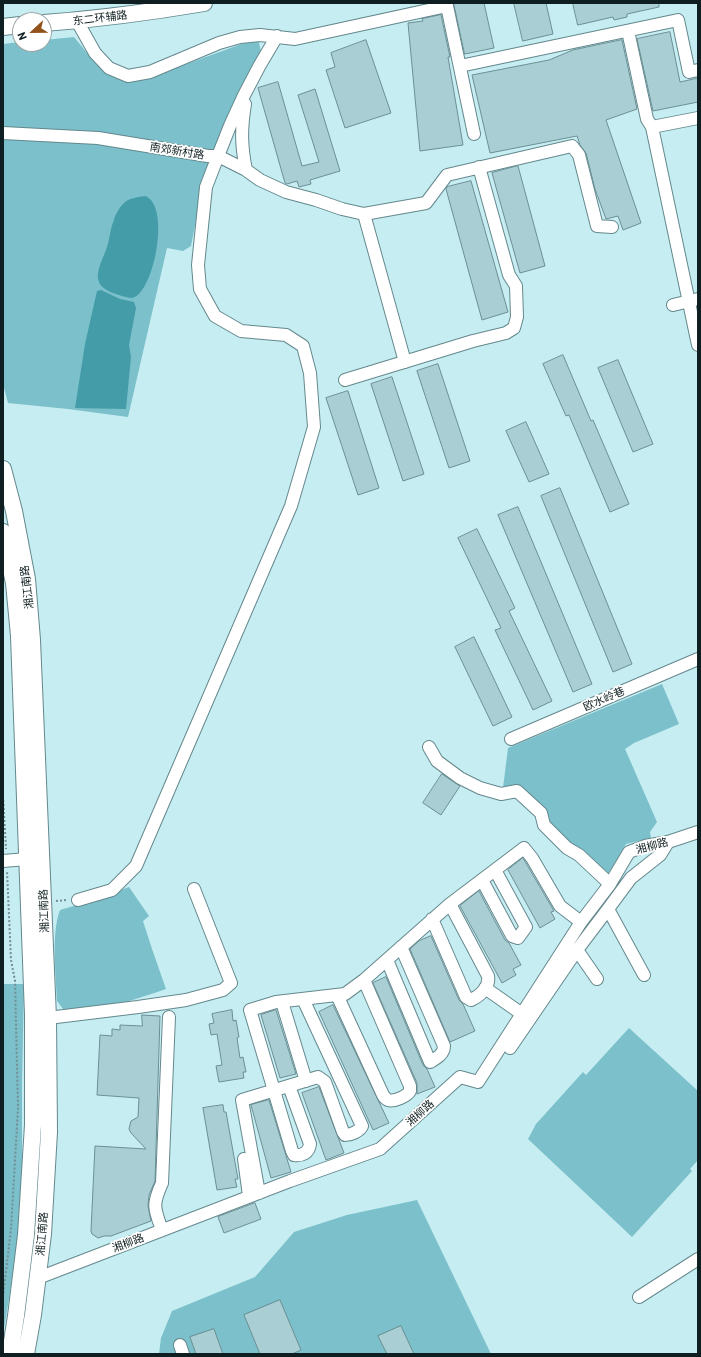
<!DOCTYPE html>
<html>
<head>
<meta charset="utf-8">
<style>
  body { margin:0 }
  #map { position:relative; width:701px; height:1357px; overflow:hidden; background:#c6edf2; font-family:Barlow,sans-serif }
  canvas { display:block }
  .frame { position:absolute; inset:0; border:4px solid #0f1e20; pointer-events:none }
  .north { position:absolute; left:12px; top:12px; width:40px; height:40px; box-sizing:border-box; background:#fff; border:1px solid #9fa5a6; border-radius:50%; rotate:248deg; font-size:11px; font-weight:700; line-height:16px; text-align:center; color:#0f1e20 }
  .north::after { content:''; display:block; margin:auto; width:14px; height:18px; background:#92521b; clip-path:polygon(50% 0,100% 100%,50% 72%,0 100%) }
</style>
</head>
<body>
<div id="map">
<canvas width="701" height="1357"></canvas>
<div class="frame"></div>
<div class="north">N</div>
</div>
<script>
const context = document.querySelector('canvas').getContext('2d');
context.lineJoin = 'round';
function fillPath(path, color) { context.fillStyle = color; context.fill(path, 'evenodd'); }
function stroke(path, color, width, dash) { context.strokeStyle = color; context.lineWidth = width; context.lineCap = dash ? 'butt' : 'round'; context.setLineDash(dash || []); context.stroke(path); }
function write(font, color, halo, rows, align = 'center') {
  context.font = font + ' Barlow,"Noto Sans SC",sans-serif'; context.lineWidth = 3.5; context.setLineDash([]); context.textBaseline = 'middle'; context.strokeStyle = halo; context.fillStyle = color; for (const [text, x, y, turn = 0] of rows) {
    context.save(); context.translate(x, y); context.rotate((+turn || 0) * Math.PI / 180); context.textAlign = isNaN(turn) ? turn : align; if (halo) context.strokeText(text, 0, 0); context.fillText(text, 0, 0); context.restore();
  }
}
fillPath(new Path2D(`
  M74,37l18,22 17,15 12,6 13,1 25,-7 99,-36 3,14 -57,127 -13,67 -8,5 -16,-3 -39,169 -60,-8 -60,-6 -5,-19v-340l17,-2v2h24v-4z
  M662,684l17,40 -45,19 -9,6 32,73 -7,10 1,6 -25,6 -18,30 -38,-29 -20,-21 -4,-14 -26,-25 -17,3 5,-40z
  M129,887l20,29 -6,5 9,28 14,40c-33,11 -67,24 -103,20l-6,-8c-1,-26 -6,-68 3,-91l37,-11z
  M3,984h21l-2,100v121l-12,88 -7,41z
  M629,1028l69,63v69l-8,9 2,2 -60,66 -104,-98 8,-15 47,-52 3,3z
  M417,1200l74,154h-332l2,-16 11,-27 83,-34 39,-45 53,-17z`), '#7bc0ca');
fillPath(new Path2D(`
  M145,196c27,9 8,102 -14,102 -2,0 -13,-3 -15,-4 -6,-2 -15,-6 -17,-12 -4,-11 5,-25 8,-35 3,-9 3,-18 7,-27 1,-5 5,-12 9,-16 5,-6 15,-7 22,-8z
  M101,290l19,9 14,3 2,6 -7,37 2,12 -5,52 -51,-1 10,-64 12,-53z`), '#439ca8');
const building = new Path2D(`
  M454,3h30l10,45 -29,6z
  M514,3h32l7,31 -30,7z
  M573,3h86v4l-32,7v3l-13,3 -1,-3 -35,8z
  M441,15l9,42h-2l15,88 -43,6 -12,-128 15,-2 -1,-2z
  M670,32l10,50 18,-4v24l-45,9 -16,-72z
  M366,40l25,73 -46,15 -19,-58 9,-3 -4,-14z
  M622,40l15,69 -31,11 35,103 -18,7 -5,-14 -12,3 -11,-30 -9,-36 -6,-8 -3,-9 -87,17 -18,-78 77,-15 24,-10z
  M278,82l24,84 17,-4 -21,-67 17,-6 25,82 -30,9 1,4 -12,3 -2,-6 -10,3 -2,-1 -27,-95z
  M518,166l27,100 -25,7 -28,-100z
  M471,181l37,131 -26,8 -36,-131 1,-2z
  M563,355l28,66 2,-1 36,84 -19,8 -41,-97 -3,1 -23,-52z
  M618,360l35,84 -20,8 -35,-84z
  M438,364l32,97 -21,7 -32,-97z
  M392,377l32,97 -21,7 -32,-97z
  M348,391l31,97 -21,7 -32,-97z
  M526,422l23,52 -20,8 -23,-51z
  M560,488l72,176 -19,8 -72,-176z
  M518,507l74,177 -19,8 -75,-177z
  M477,529l38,79 -6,3 43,90 -19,9 -38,-80 6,-2 -43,-90z
  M474,637l38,80 -19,9 -38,-79z
  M442,774l18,12 -19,29 -18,-12z
  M523,858l31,53 -3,1 4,7 -15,9 -32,-58z
  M479,891l26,49 4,3 12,22 -8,4 3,6 -14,8 -42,-77z
  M431,936l28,64 4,4 12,27 -25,11 -40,-93 9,-8z
  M386,977l37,88 4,4 8,18 -18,7v-11l-44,-100z
  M333,1005l56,118 -16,7 -54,-118z
  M232,1010l1,11 3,-1 3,17 -2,1 3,20 3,-1 3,15h-3l1,6 -25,4 -3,-16 6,-1 -5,-31 -6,1 -2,-11 5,-1 -2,-9z
  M276,1010l20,64 -16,4 -19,-63z
  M142,1015l18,1 -5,165 -6,14 -1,11 3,15 -40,15h-7l-6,2 -6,-4 -1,-3 4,-85 51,3 -15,-16 -2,-4 2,-8 7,-4 1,-19 -42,-3 3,-60 12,1v-7l8,1v-5l22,1z
  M319,1087l25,66 -18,7 -24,-67z
  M269,1100l22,72 -20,6 -20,-73z
  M223,1105l1,7h2l12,67h-3l2,8 -20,3 -14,-82z
  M255,1203l6,16 -37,14 -6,-16z
  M280,1300l21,50 -9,4h-32l-16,-39z
  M401,1326l13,28h-27l-9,-18z
  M214,1329l9,25h-27l-6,-17z`);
fillPath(building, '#a9cfd4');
stroke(building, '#6b8f94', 1);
const minor = new Path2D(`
  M77,21l18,32 14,15 19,8 22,-4 69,-29 21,-6 20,-2 35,4 152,-33 27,128
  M628,31l19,88 5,8 46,218
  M460,66l218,-46 11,52 9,-2
  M245,104c-4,25 -4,41 1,66
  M652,127l46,-9
  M3,133l95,5 110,18h10c15,-41 36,-83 59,-120
  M364,214l41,148
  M673,305l25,-6
  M345,380l128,-39 33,-8 8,-5 3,-11 -1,-31 -7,-11 -30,-108
  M511,739l187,-80
  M429,747l8,14 23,17 20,10 21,6 16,-3 24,22 3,12 23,23 12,7 31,29
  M3,861l24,-2
  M482,880l30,56 6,2 8,-11 -31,-57
  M78,900l34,-10 24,-24 155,-360 23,-79 -4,-54 -7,-27 -17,-11 -45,-4 -26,-15 -15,-27 -2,-24 8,-78 12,-31 28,14 14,10 26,12 30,8 26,9 22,5 62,-11 21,-28 125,-29 7,9 18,71 15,1
  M608,909l36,66
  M432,919l34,78 5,3c9,-4 19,-13 17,-24l-38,-72
  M577,950l20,29
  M387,960l43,102c7,-4 14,-8 14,-16l-43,-99
  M485,988l37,26
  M337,995l46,100c1,2 3,4 5,5 7,2 19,-4 22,-9v-5l-46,-106
  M282,1002l24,79
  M48,1018l90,-11 48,-7 37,-10 8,-7 -37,-94
  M510,1048l67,-98 31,-41 23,-31 29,-23 8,-13
  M289,1086l21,58c-1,9 -8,12 -16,11l-2,-4 -42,-141 26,-8 69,-8 19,-14 86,-76 74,-56 8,10 28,48 21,16
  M244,1159l5,37
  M259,1193l-17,-93 76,-23 7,5 18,50 2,3c6,0 15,-4 17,-9l-59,-127
  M162,1230c-8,-22 -10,-25 0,-47l7,-166
  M38,1278l252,-97 90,-32 80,-72 18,5 103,-160 29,-38 19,-32 16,-6 23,-4 30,-10
  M639,1297l59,-38
  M180,1345l3,9`);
const major = new Path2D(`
  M44,23c54,-4 107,-11 160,-20
  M3,27l17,-2
  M3,469l11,42 13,68 5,61 16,378 1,114 -6,102 -10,81 -7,39
  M3,532l11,51 5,53 14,379v110l-7,110 -10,81 -6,38`);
stroke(minor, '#64888d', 14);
stroke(major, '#64888d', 18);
stroke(new Path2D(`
  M3,796l3,53
  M56,901l11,-1
  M3,1297l8,-68 7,-121 -3,-127 -4,-21 -4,-89`), '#738f93', 2, [2, 2]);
stroke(minor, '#fff', 12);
stroke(major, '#fff', 16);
write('11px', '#0f1e20', '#fff', [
  ["东二环辅路",100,18,-7],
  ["南郊新村路",177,151,9],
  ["湘江南路",27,587,-97],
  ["欧水岭巷",604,699,-23],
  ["湘柳路",652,846,-15],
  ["湘江南路",44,911,-92],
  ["湘柳路",420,1113,-42],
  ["湘江南路",42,1234,-85],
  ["湘柳路",128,1243,-21]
]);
</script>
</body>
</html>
